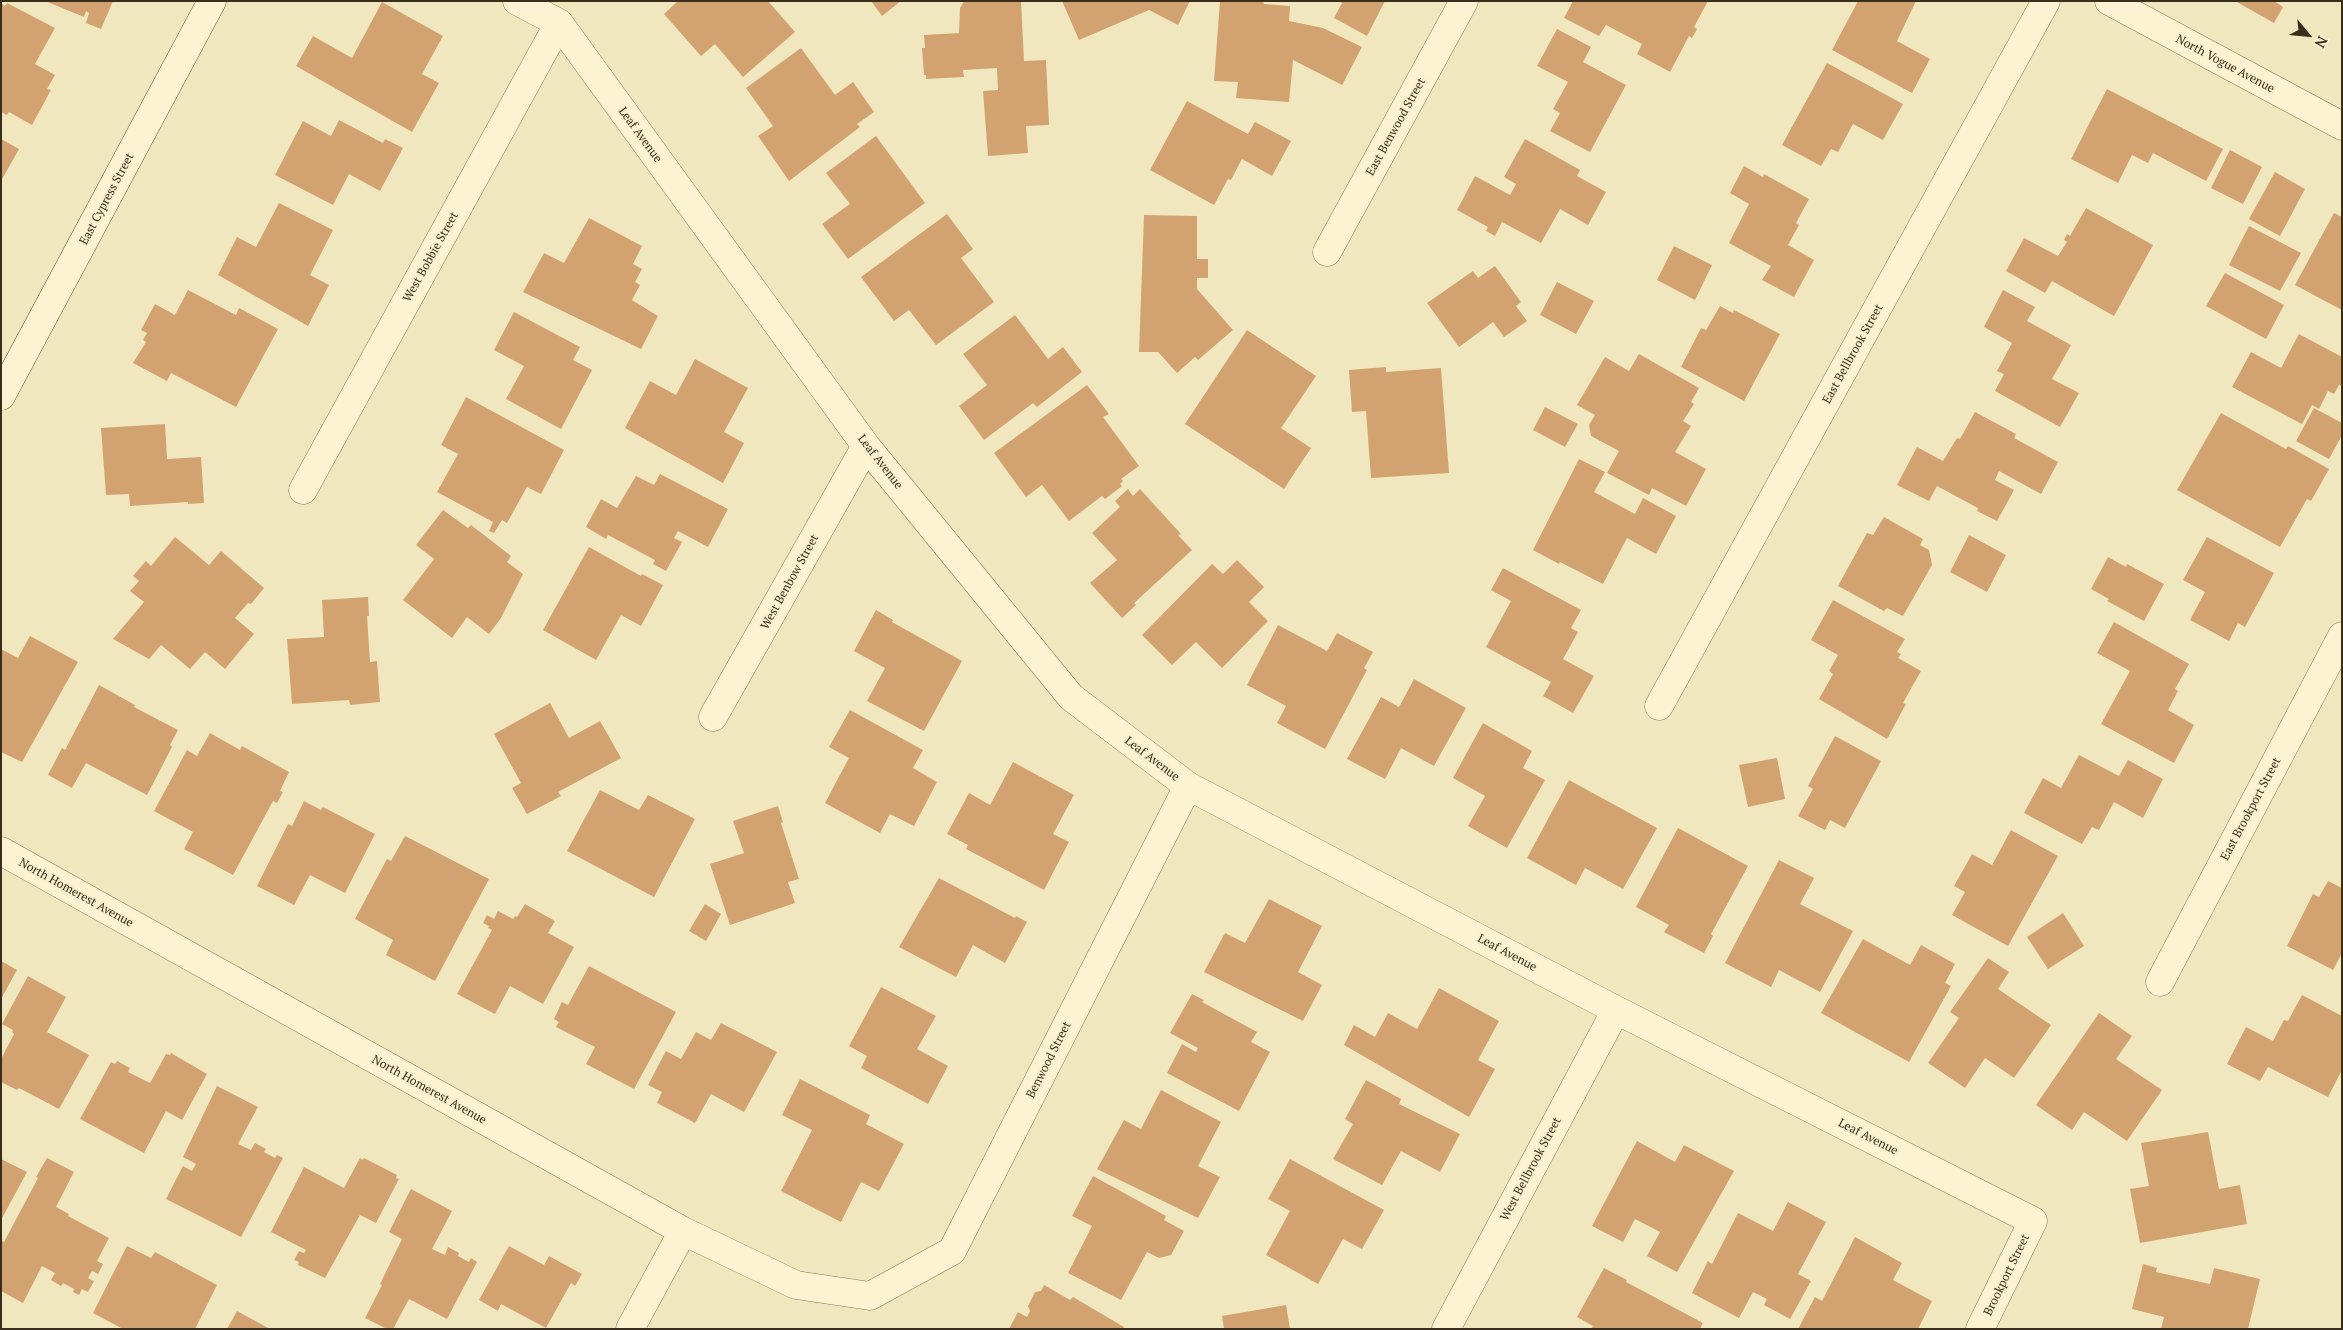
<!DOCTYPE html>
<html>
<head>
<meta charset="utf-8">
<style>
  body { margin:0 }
  #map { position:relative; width:2343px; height:1330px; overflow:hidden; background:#f1e7bf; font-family:"PT Serif",serif }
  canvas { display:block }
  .frame { position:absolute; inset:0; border:2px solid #392d1b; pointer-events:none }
  .north { position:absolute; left:2283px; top:10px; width:50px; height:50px; -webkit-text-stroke:4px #f8f0cf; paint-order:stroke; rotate:118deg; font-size:14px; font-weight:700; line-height:20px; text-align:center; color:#392d1b }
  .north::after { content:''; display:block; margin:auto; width:18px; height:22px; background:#392d1b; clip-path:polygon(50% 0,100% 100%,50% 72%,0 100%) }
</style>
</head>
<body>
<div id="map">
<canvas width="2343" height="1330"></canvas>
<div class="frame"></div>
<div class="north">N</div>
</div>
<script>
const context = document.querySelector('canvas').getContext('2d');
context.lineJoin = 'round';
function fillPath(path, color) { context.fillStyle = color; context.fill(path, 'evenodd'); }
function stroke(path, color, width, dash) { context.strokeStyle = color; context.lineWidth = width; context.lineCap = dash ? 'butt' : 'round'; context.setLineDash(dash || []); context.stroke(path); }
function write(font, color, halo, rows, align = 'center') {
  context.font = font + ' "PT Serif",serif'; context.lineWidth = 4; context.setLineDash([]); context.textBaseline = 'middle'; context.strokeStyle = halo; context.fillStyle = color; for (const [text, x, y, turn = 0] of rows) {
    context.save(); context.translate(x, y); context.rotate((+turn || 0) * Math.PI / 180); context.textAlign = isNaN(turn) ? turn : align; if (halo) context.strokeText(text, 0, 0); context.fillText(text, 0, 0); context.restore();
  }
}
fillPath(new Path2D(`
  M45,1h68l-12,28 -15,-6 3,-10 -3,-2 -2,6z
  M678,1h90l27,31 -52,45 -28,-33 -14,12 -37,-42z
  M871,1h30l-19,15z
  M964,1h57l3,60 22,-1 3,65 -23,1 2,27 -40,3 -5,-65 15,-1 -1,-22 -34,2 1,7 -38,2v-4h-2l-2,-27h3l-1,-13 35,-2 1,-25z
  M1062,1h128l-12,24 -29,-15 -70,30z
  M1220,1h43l1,3 26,2 -1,15 34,7 39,19 -20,38 -49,-25 -4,42 -53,-4 2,-16 -24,-1z
  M1339,1h46l-18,35 -33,-18 8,-15z
  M1573,1h135l-14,26 3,2 -5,9 -3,-2 -19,36 -33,-18 5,-10 -36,-19 -7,11 -35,-18z
  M1858,1h58l-19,40 33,18 -18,34 -80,-43z
  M2235,1h39l9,6 -9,16z
  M382,2l61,34 -21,38 17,9 -27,49 -116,-66 17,-30 39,22z
  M1,3l4,3 2,-3 48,25 -20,36 20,11 -8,14 4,1 -19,35 -23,-13 -2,3 -6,-3z
  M1557,29l34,18 -8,15 43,23 -36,67 -40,-21 10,-18 -7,-4 15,-27 -31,-16z
  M801,48l34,47 18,-13 21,30 -17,12 3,3 -71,54 -31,-45 15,-10 -27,-38z
  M1827,63l76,41 -20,36 -30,-16 -15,28 -7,-3 -10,17 -39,-21z
  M2107,89l116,60 -17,32 -53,-28 -5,10 -16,-8 -14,28 -47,-24z
  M1187,101l61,33 7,-12 36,19 -19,35 -30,-17 -11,21 -3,-1 -14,26 -64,-35z
  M339,120l44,23 2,-4 18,9 -23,43 -31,-17 -16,31 -58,-30 28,-54 28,15z
  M876,136l49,67 -77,56 -26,-35 28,-20 -24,-31z
  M1,139l18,10 -18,32z
  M1525,139l55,31 -3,6 29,16 -18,33 -28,-16 -19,34 -39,-21 -7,14 -9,-5 2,-4 -31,-17 18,-34 35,19 6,-11 -12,-7z
  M2230,150l32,17 -19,37 -32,-16z
  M1744,166l19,11 1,-3 45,25 -13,24 3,2 -11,20 26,15 -20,37 -32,-17 9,-14 -42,-23 20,-39 -19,-11z
  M2275,172l30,17 -25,47 -31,-17z
  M279,203l54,27 -23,45 19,10 -21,41 -90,-51 19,-38 19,10z
  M2086,208l67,37 -39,71 -62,-35 -7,12 -39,-22 18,-33 34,18 9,-14 -3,-2 3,-6 3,2z
  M2334,213l8,4v93l-47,-25z
  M947,214l26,35 -12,9 33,44 -58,43 -27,-35 -15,11 -33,-44z
  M1144,215l53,1v43h11v19h-11v11l36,41 -35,30 -3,-3 -18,16 -19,-21h-19z
  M589,218l53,28 -9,18 9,5 -7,13 5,3 -8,15 26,16 -17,33 -118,-57 21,-39 20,10z
  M2249,226l52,27 -21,38 -51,-26z
  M1674,246l38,19 -17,35 -38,-20z
  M1495,266l26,36 -5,4 11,15 -23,16 -11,-15 -34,25 -32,-44 46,-32 5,7z
  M2225,273l59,32 -18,34 -60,-33z
  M1557,282l37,19 -18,33 -36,-19z
  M188,290l48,25 3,-7 39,21 -42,78 -65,-34 -4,8 -34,-18 13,-21 -3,-2 4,-7 -6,-3 14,-26 20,11z
  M2003,290l32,17 -8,14 44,24 -19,34 27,14 -19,34 -65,-36 9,-17 -7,-3 15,-28 -28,-16z
  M1720,306l13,7 1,-3 46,24 -36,67 -63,-34 20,-39 5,2z
  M514,312l66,35 -7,13 19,10 -31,59 -55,-30 18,-33 -30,-16z
  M1015,315l33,44 15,-12 19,25 -45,35 -4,-4 -49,37 -25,-34 28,-21 -24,-31z
  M1247,330l69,46 -35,52 30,20 -27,41 -99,-65z
  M2299,334l43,23v29l-3,-1 -5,9 -6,-3 -9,18 -7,-4 -10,19 -70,-37 19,-35 30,16z
  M1639,354l60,34 -8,14 3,2 -11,17 8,5 -16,26 31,17 -20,37 -34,-18 -3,7 -42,-22 12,-22 -28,-15 -2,-11 6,-10 -18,-10 28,-48 24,14z
  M695,359l53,29 -24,44 20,11 -21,40 -98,-55 25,-47 26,14z
  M1386,367v5l55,-4 8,105 -78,5 -5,-67 -14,1 -3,-42z
  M1087,385l22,29 -6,3 36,49 -18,13 2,2 -3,3 2,2 -17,13 -3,-3 -33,25 -27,-36 -16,12 -32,-44z
  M466,397l98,53 -23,44 -14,-7 -20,36 -5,-3 -8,13 -5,-2 4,-9 -56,-30 21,-38 -17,-9z
  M1545,407l33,17 -13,23 -32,-17z
  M2314,408l28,15v12l-13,24 -33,-18z
  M1975,412l41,22 -2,4 44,24 -17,32 -42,-23 -4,9 19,10 -17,31 -20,-10 1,-3 -41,-22 -8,15 -32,-16 20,-38 26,14 14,-23 3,1z
  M2221,413l65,36 2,-3 41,23 -18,32 -4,-2 -27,48 -103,-57z
  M165,424l2,35 34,-2 3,46 -16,1v-2l-58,4 -1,-12 -23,1 -5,-67z
  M1579,459l26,13 -11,20 41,22 8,-16 33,18 -20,38 -29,-16 -24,46 -43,-22 -1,2 -26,-14z
  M660,474l68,35 -20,38 -30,-16 -4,7 8,4 -16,29 -13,-7 2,-4 -47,-25 -2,4 -20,-12 15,-28 16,9 19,-32 18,9z
  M1128,489l5,7 7,-7 41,45 -3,1 14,15 -58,53 2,2 -14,13 -32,-35 27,-23 -25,-27 28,-26 -5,-6z
  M443,510l25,18 3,-3 40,31 -4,6 16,12 -22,44 -12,16 -22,-17 -15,21 -49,-38 31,-41 -18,-14z
  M1884,517l39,22 -3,6 9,5 3,15 -29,51 -16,-8 -3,3 -46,-25 29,-53 6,2z
  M1969,535l37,20 -19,37 -37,-20z
  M175,537l34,28 12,-14 43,37 -13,16 -3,-1 -13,15 19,16 -29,35 -20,-17 -15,17 -29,-24 -12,14 -36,-20 31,-37 -14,-11 9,-10 -6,-5 13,-15 5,5z
  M2207,537l67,36 -29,54 -7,-4 -9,18 -39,-21 15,-28 -22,-12z
  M589,547l52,29 1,-2 21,11 -22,41 -20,-11 -25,45 -53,-30z
  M2108,557l18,10 1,-3 37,20 -20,37 -37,-20 2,-2 -18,-10z
  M1237,560l27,27 -15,15 19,19 -46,47 -26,-26 -24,23 -30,-30 70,-71 11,10z
  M1503,568l78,42 -10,18 7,4 -15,27 31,17 -21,37 -30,-17 8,-14 -65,-35 25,-46 -20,-11z
  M368,597l1,19h-2l3,46 7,-1 3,41 -30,3 -1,-5 -57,4 -5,-65 37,-2 -2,-37z
  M1833,600l72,39 -8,13 4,2 -3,4 23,13 -18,32 3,1 -19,35 -68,-40 14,-25 -4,-3 9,-16 -27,-15z
  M876,610l17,10 -1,2 70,39 -38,70 -57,-30 18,-33 -31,-17z
  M2114,622l75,42 -14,25 3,2 -10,19 26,15 -20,38 -73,-39 29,-53 -33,-18z
  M1278,625l49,26 10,-18 36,19 -9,16 3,2 -42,79 -48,-26 9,-17 -39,-21z
  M30,636l48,26 -56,100 -21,-10v-103l17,9z
  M1414,679l52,29 -32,58 -33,-18 -16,31 -38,-20 34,-62 18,10z
  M99,685l36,20 -1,2 44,23 -8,15 2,2 -25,48 -61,-32 -14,25 -24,-13 14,-27 3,2z
  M550,703l19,35 31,-17 21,37 -63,34 3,4 -34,18 -15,-26 9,-5 -27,-49z
  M850,710l73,40 -10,18 24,14 -23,44 -24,-12 -10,19 -55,-30 24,-45 -20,-11z
  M1483,723l49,28 -9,17 22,12 -38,68 -39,-22 17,-30 -32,-18z
  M210,733l30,17 2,-4 47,26 -9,19 3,1 -6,11 -4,-2 -40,74 -49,-26 9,-17 -39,-21 33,-61 10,6z
  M1835,736l46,25 -36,67 -15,-8 -5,10 -27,-14 15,-27 -5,-3z
  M2079,755l40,21 9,-16 35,19 -20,39 -29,-16 -15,28 -7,-3 -10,17 -58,-31 19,-35 18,10z
  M1777,758l8,41 -37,8 -9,-42z
  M1013,762l61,33 -21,39 16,8 -25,48 -78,-41 2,-4 -21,-11 22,-41 21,12z
  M1569,780l88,48 -34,61 -38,-21 -9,17 -49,-27z
  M600,790l39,20 9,-15 47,24 -41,78 -87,-46z
  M304,801l17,9 2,-3 52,27 -30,59 -35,-18 -16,30 -37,-19 31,-62 4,2z
  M778,806l5,16 -2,1 18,56 -11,3 7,21 -65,22 -20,-61 34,-11 -11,-32z
  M1678,828l70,38 -37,68 2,2 -9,17 -40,-21 5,-7 -33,-18z
  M2011,830l47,26 -50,90 -56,-31 13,-23 -11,-6 18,-32 20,11z
  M405,836l84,43 -54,102 -49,-26 7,-15 -38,-21 32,-60 4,2z
  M1779,860l35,18 -14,26 53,27 -33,61 -41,-22 -8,17 -46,-24z
  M939,878l76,40 1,-2 11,6 -22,41 -32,-18 -17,32 -57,-30z
  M2328,881l14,7v65l-9,17 -46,-24 26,-52 6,3z
  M1269,899l53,27 -24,46 24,13 -19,36 -99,-49 21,-39 20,10z
  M525,904l30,17 -7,12 26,14 -31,57 -33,-18 -15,28 -38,-20 35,-64 -4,-2 1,-2 -6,-3 4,-8 7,4 4,-8 15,8 2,-3 2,1z
  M705,904l16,10 -15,27 -17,-10z
  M2063,913l21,33 -36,23 -21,-32z
  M1863,939l47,26 11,-20 34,19 -10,19 6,3 -42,76 -88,-49z
  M1988,958l21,14 -11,17 53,36 -37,53 -29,-20 -20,30 -37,-25 31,-45 -9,-6z
  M1,961l16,9 -16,29z
  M589,966l87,46 -42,77 -48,-25 9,-17 -39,-20 3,-5 -5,-3 8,-17 6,3z
  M28,976l38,21 -19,35 42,23 -30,54 -40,-21 -2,2 -16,-8v-23l13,-25 -2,-2 1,-2 -11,-6z
  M881,987l55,29 -19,33 31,17 -20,38 -67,-36 6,-12 -18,-10z
  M1439,988l60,33 -21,39 17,9 -26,48 -125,-72 10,-20 21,12 13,-24 29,16z
  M1192,994l12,6 -2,2 55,30 -6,10 19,10 -31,59 -72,-38 15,-29 14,8 2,-4 -28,-15z
  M2302,995l40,21v54l-14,27 -60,-30 -8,14 -33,-17 19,-37 27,14 11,-21 4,1z
  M2099,1013l33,23 -16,23 46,31 -35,51 -43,-29 -12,18 -36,-25z
  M721,1023l56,29 -33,60 -33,-18 -16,29 -38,-20 5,-11 -14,-7 18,-34 15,8 15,-27 15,8z
  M171,1053l36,21 -25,46 -16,-9 -22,42 -64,-34 31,-57 4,2 2,-3 13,7 -2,4 22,11 16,-29 4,1z
  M800,1079l70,36 -4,9 38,20 -25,47 -18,-9 -20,40 -60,-31 31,-61 -30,-15z
  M1366,1080l35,19 -2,5 61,30 -20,38 -39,-21 -19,34 -49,-26 20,-35 -8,-5z
  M217,1086l41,21 -20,37 13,6 4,-7 11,6 -2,3 11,6 2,-3 6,3 -42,79 -75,-38 17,-33 9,5 4,-7 -13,-7z
  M1161,1090l60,32 -23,44 22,11 -22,41 -101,-49 27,-49 17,9z
  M2208,1132l11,57 21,-4 7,39 -107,19 -10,-54 19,-3 -8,-43z
  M1637,1141l38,21 9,-17 50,26 -57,101 -30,-16 13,-24 -25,-13 -12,23 -31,-16z
  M47,1158l27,14 -18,35 13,7 -1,2 41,22 -12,23 6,3 -5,10 -6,-3 -4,7 6,3 -6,11 -6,-3 -3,6 -6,-3 1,-3 -11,-6 -2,3 -10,-6 4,-7 -13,-7 -19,37 -22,-12v-47l2,-3 1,1 34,-64 -2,-1z
  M360,1158l3,2 1,-2 33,17 -1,3 3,1 -23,44 -16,-8 -35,63 -27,-13 1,-3 -5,-2 5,-9 5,2 2,-3 -35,-18 33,-65 40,21z
  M1,1159l26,13 -26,48z
  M1290,1159l94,51 -22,39 -19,-10 -25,45 -52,-29 24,-44 -22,-12z
  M1093,1176l73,40 -2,4 20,11 -13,24 -12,3 -12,-6 -26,48 -53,-27 24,-47 -20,-10z
  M411,1189l41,22 -20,38 13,6 3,-8 11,6 -1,3 11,6 2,-4 6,4 -30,57 -38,-20 -16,30h-6l-22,-11 17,-33 -2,-1 22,-45 -13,-7z
  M1788,1202l38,20 -28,52 13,7 -21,38 -26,-14 3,-6 -14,-7 -14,26 -47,-25 16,-32 4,3 26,-51 35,18z
  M1855,1237l47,26 -9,17 39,21 -14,28h-120l17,-32 7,4z
  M127,1246l24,12 4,-6 62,33 -22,44h-72l-30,-16z
  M509,1246l35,19 5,-9 33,18 -7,12 -4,-3 -25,45 -45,-24 -3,7 -19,-11z
  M2143,1264l14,4 -1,4 54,12 4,-16 46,11 -12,50h-87l3,-12 -32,-8z
  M1604,1268l23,12 -1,2 77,41 -3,6h-109l2,-3 -16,-9z
  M1044,1285l26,15 3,-3 51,30 -1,2h-114l9,-17 9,5 3,-6 -2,-5 7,-14 6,-1z
  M1286,1305l4,24h-66l-2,-13z
  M237,1311l33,18h-43z`), '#d2a371');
const street = new Path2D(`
  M517,1l42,22 307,423 205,251 117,89 428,224 417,211 -53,108
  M2109,1l233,125
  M1327,252l137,-251
  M303,490l256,-467
  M1659,706l387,-705
  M713,717l153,-271
  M1,851l682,380 113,54 74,11 82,-45 236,-465
  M2160,982l182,-346
  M630,1329l53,-98
  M1446,1329l170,-319`);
const secondary = new Path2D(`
  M1,396l211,-395`);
stroke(street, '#8b7756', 29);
stroke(secondary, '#6d5839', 29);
stroke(street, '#fbf3d2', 28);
stroke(secondary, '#fbf3d2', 28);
write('12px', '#392d1b', '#f8f0cf', [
  ["North Vogue Avenue",2225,64,28],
  ["East Benwood Street",1396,127,-61],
  ["Leaf Avenue",640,135,54],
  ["East Cypress Street",107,199,-62],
  ["West Bobbie Street",431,257,-61],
  ["East Bellbrook Street",1853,354,-61],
  ["Leaf Avenue",880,462,52],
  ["West Benbow Street",790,582,-61],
  ["Leaf Avenue",1152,759,37],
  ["East Brookport Street",2251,809,-62],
  ["North Homerest Avenue",76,893,29],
  ["Leaf Avenue",1507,953,28],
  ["Benwood Street",1049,1060,-63],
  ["North Homerest Avenue",429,1090,29],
  ["Leaf Avenue",1868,1137,27],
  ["West Bellbrook Street",1531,1169,-62],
  ["Brookport Street",2007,1275,-64]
]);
</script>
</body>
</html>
